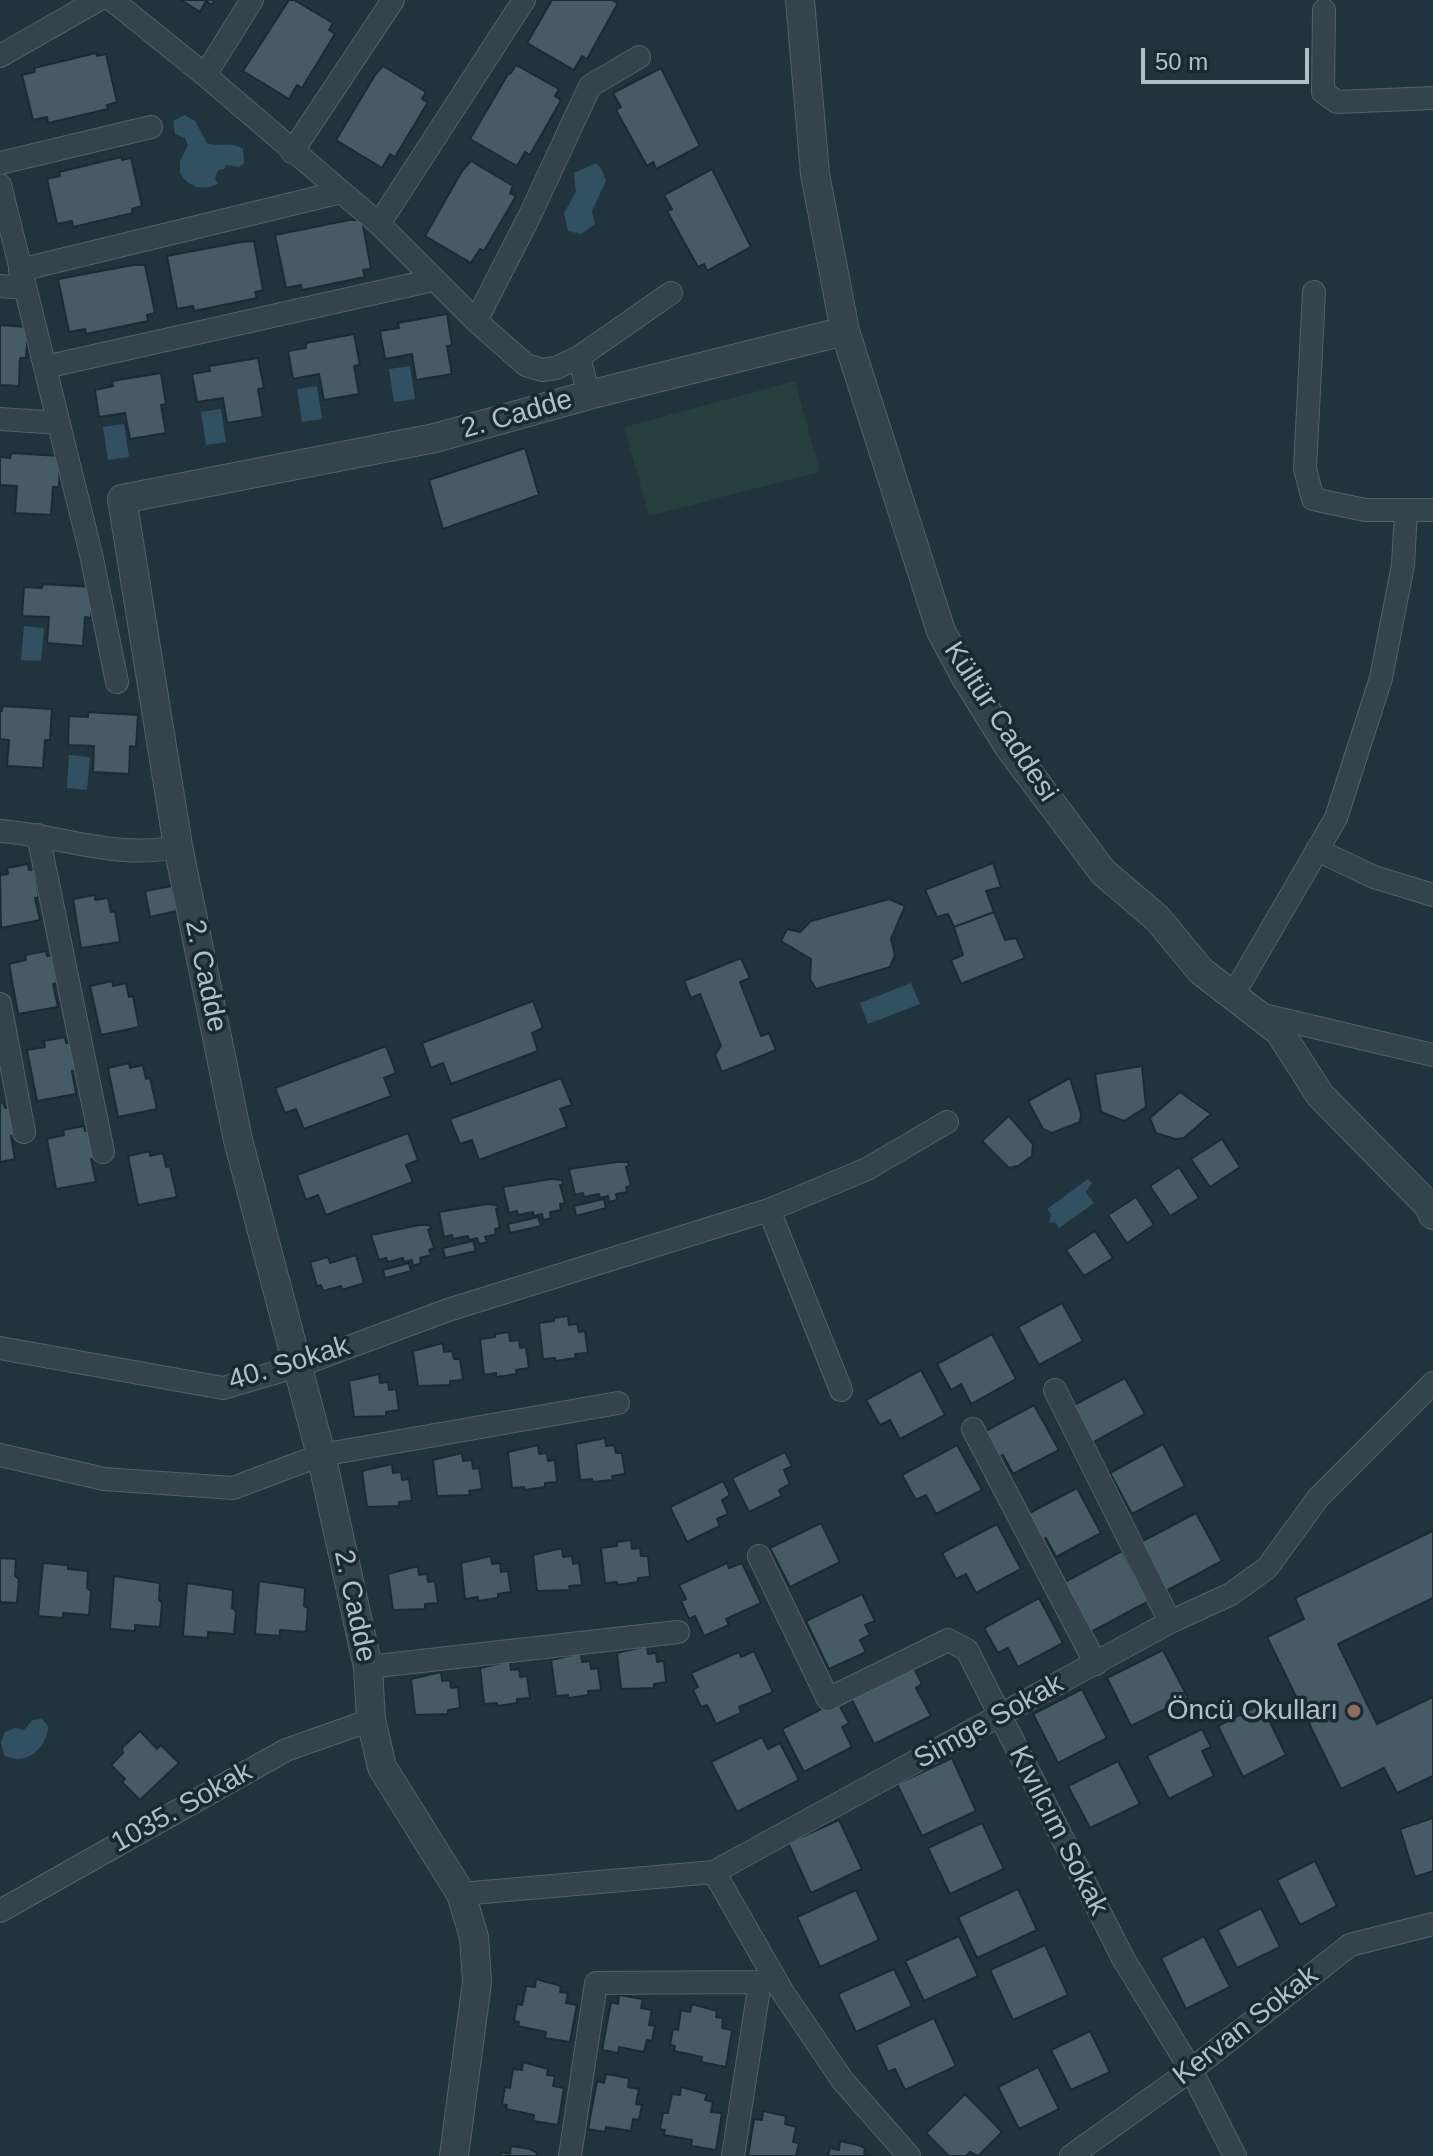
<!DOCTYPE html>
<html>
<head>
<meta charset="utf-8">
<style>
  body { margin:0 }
  #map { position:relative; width:1433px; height:2156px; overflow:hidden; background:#21333c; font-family:Helvetica,sans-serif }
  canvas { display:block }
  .scale { position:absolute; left:1141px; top:48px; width:168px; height:36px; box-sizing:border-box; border:4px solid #b0bfc8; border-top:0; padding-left:10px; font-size:24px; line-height:28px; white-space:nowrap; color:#b0bfc8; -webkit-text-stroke:6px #1a2931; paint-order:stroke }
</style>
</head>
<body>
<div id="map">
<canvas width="1433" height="2156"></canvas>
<div class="scale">50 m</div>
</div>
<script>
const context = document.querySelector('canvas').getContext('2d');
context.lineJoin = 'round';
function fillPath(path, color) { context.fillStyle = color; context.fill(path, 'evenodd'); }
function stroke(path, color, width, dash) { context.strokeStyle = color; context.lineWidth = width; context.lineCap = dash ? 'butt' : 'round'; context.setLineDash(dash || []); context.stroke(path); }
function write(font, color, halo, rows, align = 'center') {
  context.font = font + ' Helvetica,sans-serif'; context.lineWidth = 7; context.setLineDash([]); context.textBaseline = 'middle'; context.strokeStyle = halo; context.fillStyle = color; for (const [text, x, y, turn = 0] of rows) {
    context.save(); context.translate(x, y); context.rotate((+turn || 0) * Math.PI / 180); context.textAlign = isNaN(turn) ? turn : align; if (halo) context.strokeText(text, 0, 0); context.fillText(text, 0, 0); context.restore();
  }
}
fillPath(new Path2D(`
  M795,381l25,91 -171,44 -25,-89z`), '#243f3c');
fillPath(new Path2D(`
  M185,115l10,6 12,22c12,5 25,-2 36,6l1,14 -5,4 -13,-2 -2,4 -6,1 -3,9 3,5c-16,7 -29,4 -38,-11v-12l8,-16 -3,-7 -10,-4 -2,-13z
  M596,163l6,7 4,11 -14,30 3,13 -14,10 -13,-3 -4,-18 12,-21 -2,-19z
  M410,366l5,33 -21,3 -5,-33z
  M317,386l5,33 -20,3 -5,-33z
  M221,409l5,33 -20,3 -5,-33z
  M124,424l5,33 -21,3 -5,-33z
  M24,626l20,2 -3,33 -20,-1z
  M69,755l21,2 -3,33 -20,-2z
  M911,983l9,21 -52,20 -8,-21z
  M1088,1179l4,4 -6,9 8,11 -35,25 -3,-5 -7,-1 2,-8 -4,-5z
  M42,1719l6,7c0,21 -23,42 -44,29l-3,-13 4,-10 10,-4 9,2 8,-10z`), '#315163');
const building = new Path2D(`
  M181,0h34l-3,5 -6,-4 -6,11z
  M289,0h5l39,23 -4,7 6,4 -33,54 -5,-3 -8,14 -46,-28z
  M552,0h60l6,3 -31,56 -5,-3 -8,14 -47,-27z
  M96,53l1,3 9,-2 11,48 -10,3 1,4 -60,14 -1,-6 -14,3 -11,-45 13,-3 -1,-4z
  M516,65l43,24 -4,7 6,4 -31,55 -5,-3 -8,14 -47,-27 38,-65 3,-1z
  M383,66l43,26 -4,7 6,3 -33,55 -5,-3 -8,14 -46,-28 39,-65z
  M661,68l39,78 -44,23 -3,-7 -6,4 -31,-56 5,-3 -8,-14z
  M121,157l1,3 9,-2 11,48 -10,3 1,4 -60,14 -1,-6 -15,3 -10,-45 13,-3 -1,-4z
  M471,161l42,25 -3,7 6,3 -32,55 -4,-2 -9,14 -46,-27 37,-65z
  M712,169l39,78 -44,24 -3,-7 -6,3 -31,-56 5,-2 -8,-14z
  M349,220h13l9,49 -8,1 2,7 -63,13 -1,-5 -15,3 -11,-53z
  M254,241l9,49 -8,2 2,6 -63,13 -1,-5 -16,3 -10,-53 74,-14z
  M133,265h12l10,48 -8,2 1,6 -62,13 -1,-5 -16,3 -11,-53z
  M447,314l5,31 -5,1 5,28 -36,6 -4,-26 -27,5 -5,-28 19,-3 -1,-5z
  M0,325l28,2 -2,31h-6l-1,28 -19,-1z
  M354,334l6,31 -6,1 5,28 -35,6 -5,-26 -26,5 -5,-28 18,-3v-5z
  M258,358l6,30 -6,1 5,28 -36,6 -4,-25 -26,4 -5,-28 18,-3 -1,-5z
  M161,373l5,31 -5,1 5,28 -36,6 -5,-26 -26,4 -4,-27 18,-4 -1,-5z
  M525,448l14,47 -96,34 -14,-49z
  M11,453l49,3 -1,31h-6l-2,28 -36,-2 2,-27 -17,-1v-28l10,1z
  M43,584l50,3 -2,31 -6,-1 -2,29 -36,-3 2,-26 -27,-1 2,-29 18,1z
  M2,706l50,3 -2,31h-5l-2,28 -36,-2 2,-26 -9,-1v-28h2z
  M88,712l50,3 -2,32 -6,-1 -1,28 -36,-2 1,-26 -26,-1 1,-29 19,1z
  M993,863l8,24 -15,4 8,21 -40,15 -6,-13 -11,3 -12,-27z
  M28,864l1,6 5,-1 5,28 -4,1 5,22 -39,8 -1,-53 8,-1 -1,-6z
  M172,886l5,25 -27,6 -5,-26z
  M95,895v5l13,-2 3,14 4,-1 5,31 -39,6 -8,-49z
  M889,899l16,7 -14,33 4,16 -5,12 -74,22 -6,-10 1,-20 -30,-18 6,-12 13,3 11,-11z
  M994,912l11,28 11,-2 9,20 -64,26 -10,-24 12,-5 -9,-28z
  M46,951l1,5h5l5,27 -4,1 5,23 -40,7 -9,-50 17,-4 -1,-5z
  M741,958l9,20 -10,4 21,54 8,-3 7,17 -54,22 -7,-17 6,-9 -21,-52 -9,4 -7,-17z
  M112,981l1,5 13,-3 3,14 4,-1 6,31 -38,8 -11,-49z
  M533,1001l10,27 -11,5 6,18 -87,33 -8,-21 -12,5 -9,-25z
  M65,1037l1,6 5,-1 5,28 -4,1 4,23 -39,7 -10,-51 18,-3 -1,-6z
  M386,1046l10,27 -12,5 7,18 -87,33 -8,-20 -11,4 -10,-25z
  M129,1063l1,5 13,-3 3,14 4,-1 7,31 -39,8 -10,-49z
  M1142,1066l4,41 -22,14 -23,-9 -6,-38z
  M561,1078l11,27 -12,4 7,18 -88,33 -7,-20 -12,4 -10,-25z
  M1070,1078l11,36 -1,8 -28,11 -9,-4 -15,-28z
  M1180,1092l31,22 -27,24 -9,1 -19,-6 -6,-15z
  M3,1102l2,6 4,-1 6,28 -4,1 4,23 -15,3v-59z
  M1009,1116l24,28 -1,12 -14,10 -9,2 -27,-27z
  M84,1126l1,5h5l5,27 -4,1 5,23 -40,7 -9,-50 17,-4 -1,-5z
  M408,1133l10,27 -12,5 7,17 -87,33 -8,-20 -12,5 -9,-25z
  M1222,1139l18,28 -30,20 -19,-28z
  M150,1151v5l13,-3 3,14 4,-1 7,31 -39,8 -10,-49z
  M617,1162h11l1,4 -3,1 5,19 -5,1 1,5 -11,2 1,6 -8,2 -1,-6 -8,2 -1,-4 -15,3 -1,-4 -8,2 -6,-26z
  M1179,1167l20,31 -29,18 -20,-30z
  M551,1179l11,1 1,4 -3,1 5,18 -5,1 1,6 -11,2 1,6 -8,2 -1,-6 -8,2 -1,-4 -15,3 -1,-4 -8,2 -6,-26z
  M1136,1197l18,28 -27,18 -19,-28z
  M604,1199l2,9 -30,8 -2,-10z
  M487,1204l10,1 1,4h-2l4,19 -5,1 1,5 -11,3 2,5 -8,2 -2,-6 -8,2 -1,-4 -15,3 -1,-4 -8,2 -5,-25z
  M538,1217l3,9 -31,7 -2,-9z
  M419,1225h11l1,4 -3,1 6,18 -5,2 2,5 -11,3 1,5 -8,3 -1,-6 -8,2 -1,-4 -15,4 -2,-4 -7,2 -8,-25z
  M1095,1231l18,27 -29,18 -18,-26z
  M473,1241l3,10 -31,7 -2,-10z
  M356,1255l8,28 -22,7 -1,-4 -18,5 -2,-6 -4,1 -7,-24 18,-5 2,6z
  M409,1263l2,8 -26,7 -2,-8z
  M1062,1303l21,38 -44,24 -21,-38z
  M568,1316l1,9 8,-1 2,8 6,-1 3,22 -13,1 1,4 -21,3v-3l-12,1 -4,-36 15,-2v-3z
  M509,1332l1,9 9,-1 1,8 6,-1 3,21 -13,2 1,4 -21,3v-4l-12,2 -4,-36 15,-2v-3z
  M992,1334l24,45 -45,25 -10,-20 -10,6 -14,-26z
  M443,1343l1,9 8,-1 2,8h6l3,21 -13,1v4l-32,1 -5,-35z
  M921,1370l24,45 -45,24 -10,-19 -10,5 -14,-25z
  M379,1374l1,9 8,-1 1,8 7,-1 3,21 -13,2v4l-32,1 -5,-36z
  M1125,1378l20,36 -53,29 -20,-37z
  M1034,1405l25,45 -46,24 -10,-19 -10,5 -13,-26z
  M605,1438l1,8 8,-1 2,8h6l3,21 -13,2 1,4 -21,2v-3l-12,1 -4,-36z
  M1163,1444l22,42 -53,28 -22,-41z
  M538,1445l1,9 8,-1 1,8 7,-1 2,22 -12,1v4l-20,3 -1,-3 -12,1 -4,-36z
  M957,1445l25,45 -46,24 -10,-19 -10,5 -14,-25z
  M785,1452l7,14 -8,4 6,14 -11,6 3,6 -33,16 -17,-34z
  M462,1453l1,8 9,-1 1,9 6,-1 3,21 -13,2 1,4 -33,1 -4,-36z
  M392,1464l1,9 8,-1 1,8 7,-1 3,22 -13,1v4l-32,1 -5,-36z
  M723,1481l7,14 -8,5 6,14 -11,5 3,7 -33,16 -17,-35z
  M1077,1488l24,45 -45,24 -10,-19 -10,5 -14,-26z
  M1196,1513l26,48 -56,30 -27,-48z
  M821,1523l19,39 -50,25 -20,-39z
  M997,1524l24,45 -45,24 -10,-19 -10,5 -14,-26z
  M1433,1531v67l-95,46 39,80 56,-27v79l-36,17 -13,-25 -43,21 -74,-152 37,-18 -9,-21z
  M631,1540l1,9 8,-1 1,8h7l2,21 -12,1v4l-20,3 -1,-3 -12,1 -4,-35 16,-2v-4z
  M562,1548l1,9 9,-1 1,8 6,-1 3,22 -13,1 1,4 -33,1 -4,-36z
  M1122,1551l27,50 -58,31 -26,-50z
  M491,1556l1,8 8,-1 1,9 7,-1 3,21 -13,2v4l-20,3v-4l-13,2 -4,-36z
  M0,1558l16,1 -1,17 4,3 -2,24 -17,-1z
  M43,1563l25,2v4l20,2 -1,17 4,3 -2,24 -26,-2v5l-25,-2z
  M727,1563l2,5 13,-5 19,40 -35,16 3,6 -25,11 -9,-20 -6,3 -8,-18 5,-2 -7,-14z
  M418,1566l1,9 8,-1 1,8 7,-1 3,22 -13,1v5l-32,1 -5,-36z
  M114,1576l46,7 -1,17 3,3 -2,24 -25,-2v6l-25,-2z
  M259,1581l46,7 -1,18 4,2 -2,24 -26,-2v6l-25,-2z
  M187,1583l46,7 -1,18 4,3 -2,23 -26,-2v6l-25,-2z
  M862,1594l13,27 -10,4 5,10 -10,5 6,12 -37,17 -23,-48z
  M1039,1598l24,45 -45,24 -10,-19 -10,5 -14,-25z
  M647,1646l1,8 8,-1 1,9 7,-1 2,21 -12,2v4l-33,1 -4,-36z
  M1163,1650l25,48 -57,28 -24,-48z
  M754,1651l19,41 -34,15 2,6 -25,11 -9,-19 -6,2 -8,-17 5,-3 -7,-14 48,-21 2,5z
  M581,1653l1,9 8,-1 1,8 7,-1 3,22 -13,1 1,4 -21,3v-3l-12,1 -5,-36z
  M510,1661l1,9 8,-1 1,8 7,-1 3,22 -13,1v4l-20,3v-3l-13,1 -4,-36z
  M913,1666l9,18 -6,4 15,28 -57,28 -23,-46z
  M441,1672l1,9 8,-1 1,8 7,-1 2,21 -12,2v4l-33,1 -4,-36z
  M1082,1689l25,49 -49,25 -25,-49z
  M837,1701l12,22 -7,4 10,20 -48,25 -22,-43z
  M1261,1704l25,51 -43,22 -25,-51z
  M1202,1729l9,18 -9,4 12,25 -45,23 -22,-43z
  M140,1731l17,18 4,-4 18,18 -39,37 -18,-18 3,-3 -14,-14 12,-12 -1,-5z
  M762,1737l6,12 12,-6 19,37 -62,32 -26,-50z
  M952,1758l24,53 -54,25 -25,-52z
  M1118,1761l22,43 -50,24 -22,-42z
  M1433,1818v53l-18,6 -15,-48z
  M839,1820l23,49 -51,24 -23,-50z
  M982,1823l22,46 -54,25 -22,-46z
  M1315,1861l22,45 -37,19 -23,-45z
  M1018,1889l19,41 -60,28 -19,-41z
  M856,1890l23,50 -59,27 -23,-50z
  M1261,1908l19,39 -43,21 -19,-38z
  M959,1936l19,40 -54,25 -19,-40z
  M1204,1936l26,51 -44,22 -25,-51z
  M1045,1945l23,50 -55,25 -23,-50z
  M894,1969l18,37 -56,26 -18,-38z
  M536,1979l25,7 -1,6 8,1 -2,10 11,2 -7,37 -25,-4 1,-6 -28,-6 1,-4 -5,-1 3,-17 5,1 4,-19 9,1z
  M619,1995l24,4 -2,9 11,2 -3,15 6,1 -3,15 -5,-1 -3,12 -25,-5 -1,6 -16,-3 9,-48 7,2z
  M692,2004l25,7 -1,6 7,1 -1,10 10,2 -6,37 -25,-5 1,-5 -28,-6 1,-5 -5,-1 3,-16 5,1 3,-20 9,2z
  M934,2018l22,48 -51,24 -10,-21 -7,3 -12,-27z
  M1090,2031l20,41 -39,18 -20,-40z
  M523,2062l25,7 -1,6 8,1 -2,10 11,2 -6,37 -25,-4 1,-6 -28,-6 1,-4 -5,-1 3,-17 5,1 3,-19 9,1z
  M1038,2067l21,42 -40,20 -21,-42z
  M606,2074l23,4 -1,9 11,2 -3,15 6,1 -3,15 -6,-1 -2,12 -25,-4 -1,5 -17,-3 9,-48 7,2z
  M681,2087l26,7 -2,6 8,2 -2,10 11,1 -6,37 -25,-4 1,-6 -28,-5 1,-5 -5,-1 3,-16h5l4,-19 8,1z
  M965,2094l37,38 -24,24 -8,-4 -4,4h-17l-23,-23z
  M763,2111l23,5 -1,8 11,3 -3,15 6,1 -3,13h-48l6,-37 8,1z
  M840,2141l18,4 7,3 -1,6 7,2h-43l2,-8 9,2z
  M511,2146l19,3 7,4 -1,3h-35v-4l9,2z`);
fillPath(building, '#465b66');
stroke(building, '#1c2b33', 2);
const minor = new Path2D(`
  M112,0l93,75 174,149 97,97 50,44 16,5 14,-2 23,-11 10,38
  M1324,10l-1,82 14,10 96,-4
  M0,56l98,-56
  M205,75l47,-75
  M292,152l101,-152
  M0,163l151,-36
  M0,185l91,369 26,128
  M379,224l145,-224
  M20,270l321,-78
  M0,286l25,2
  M1314,292l-9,177 8,30 52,11h68
  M476,321l54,-106 60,-129 49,-29
  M579,357l92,-64
  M45,367l388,-87
  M0,419l59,4
  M0,831c59,4 120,30 178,15
  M38,835l65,317
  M1317,850l57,27 59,18
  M1233,995l103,-177 45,-140 22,-113 3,-53
  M0,1004l24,128
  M1259,1014l174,41
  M769,1210l72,180
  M0,1348l223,40 75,-22 150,-56 321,-100 98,-41 80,-47
  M1055,1390l115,232
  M973,1429l123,235
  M0,1455l104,24 129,9 88,-33 297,-52
  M759,1556l69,143 120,-59 19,10 157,310 67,110 44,86
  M368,1667l310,-35
  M714,1872l68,119 61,90 66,75
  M461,1894l253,-22 456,-250 61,-28 36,-26 51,-70 115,-115
  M0,1911l286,-161 85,-30
  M570,2156l26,-173 164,-1 -27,174
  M1071,2156l120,-86 159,-125 83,-21`);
const tertiary = new Path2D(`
  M800,0l15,174 30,157 96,300 24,45 44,71 94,125 54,46 44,53 78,60 41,64 109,111 4,9
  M454,2156l23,-174 -3,-45 -13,-43 -79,-127 -11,-47 -3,-53 -47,-212 -83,-315 -60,-294 -56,-347 313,-61 154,-43 256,-64`);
stroke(minor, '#53626a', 24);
stroke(tertiary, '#53626a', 30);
stroke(minor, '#35444c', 22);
stroke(tertiary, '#35444c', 28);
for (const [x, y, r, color] of [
  [1354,1711,8,"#8d6e63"]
]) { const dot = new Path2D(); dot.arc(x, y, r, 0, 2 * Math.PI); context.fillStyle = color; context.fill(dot); stroke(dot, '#1a2931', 3); }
write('28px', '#b0bfc8', '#1a2931', [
  ["2. Cadde",517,415,-16],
  ["Kültür Caddesi",1000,722,57],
  ["2. Cadde",205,976,78],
  ["40. Sokak",289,1364,-17],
  ["2. Cadde",354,1606,78],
  ["Simge Sokak",989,1722,-29],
  ["1035. Sokak",182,1808,-29],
  ["Kıvılcım Sokak",1058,1831,63],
  ["Kervan Sokak",1246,2026,-38]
]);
write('28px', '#b0bfc8', '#1a2931', [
  ["Öncü Okulları",1338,1711]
], 'right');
</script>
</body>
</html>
